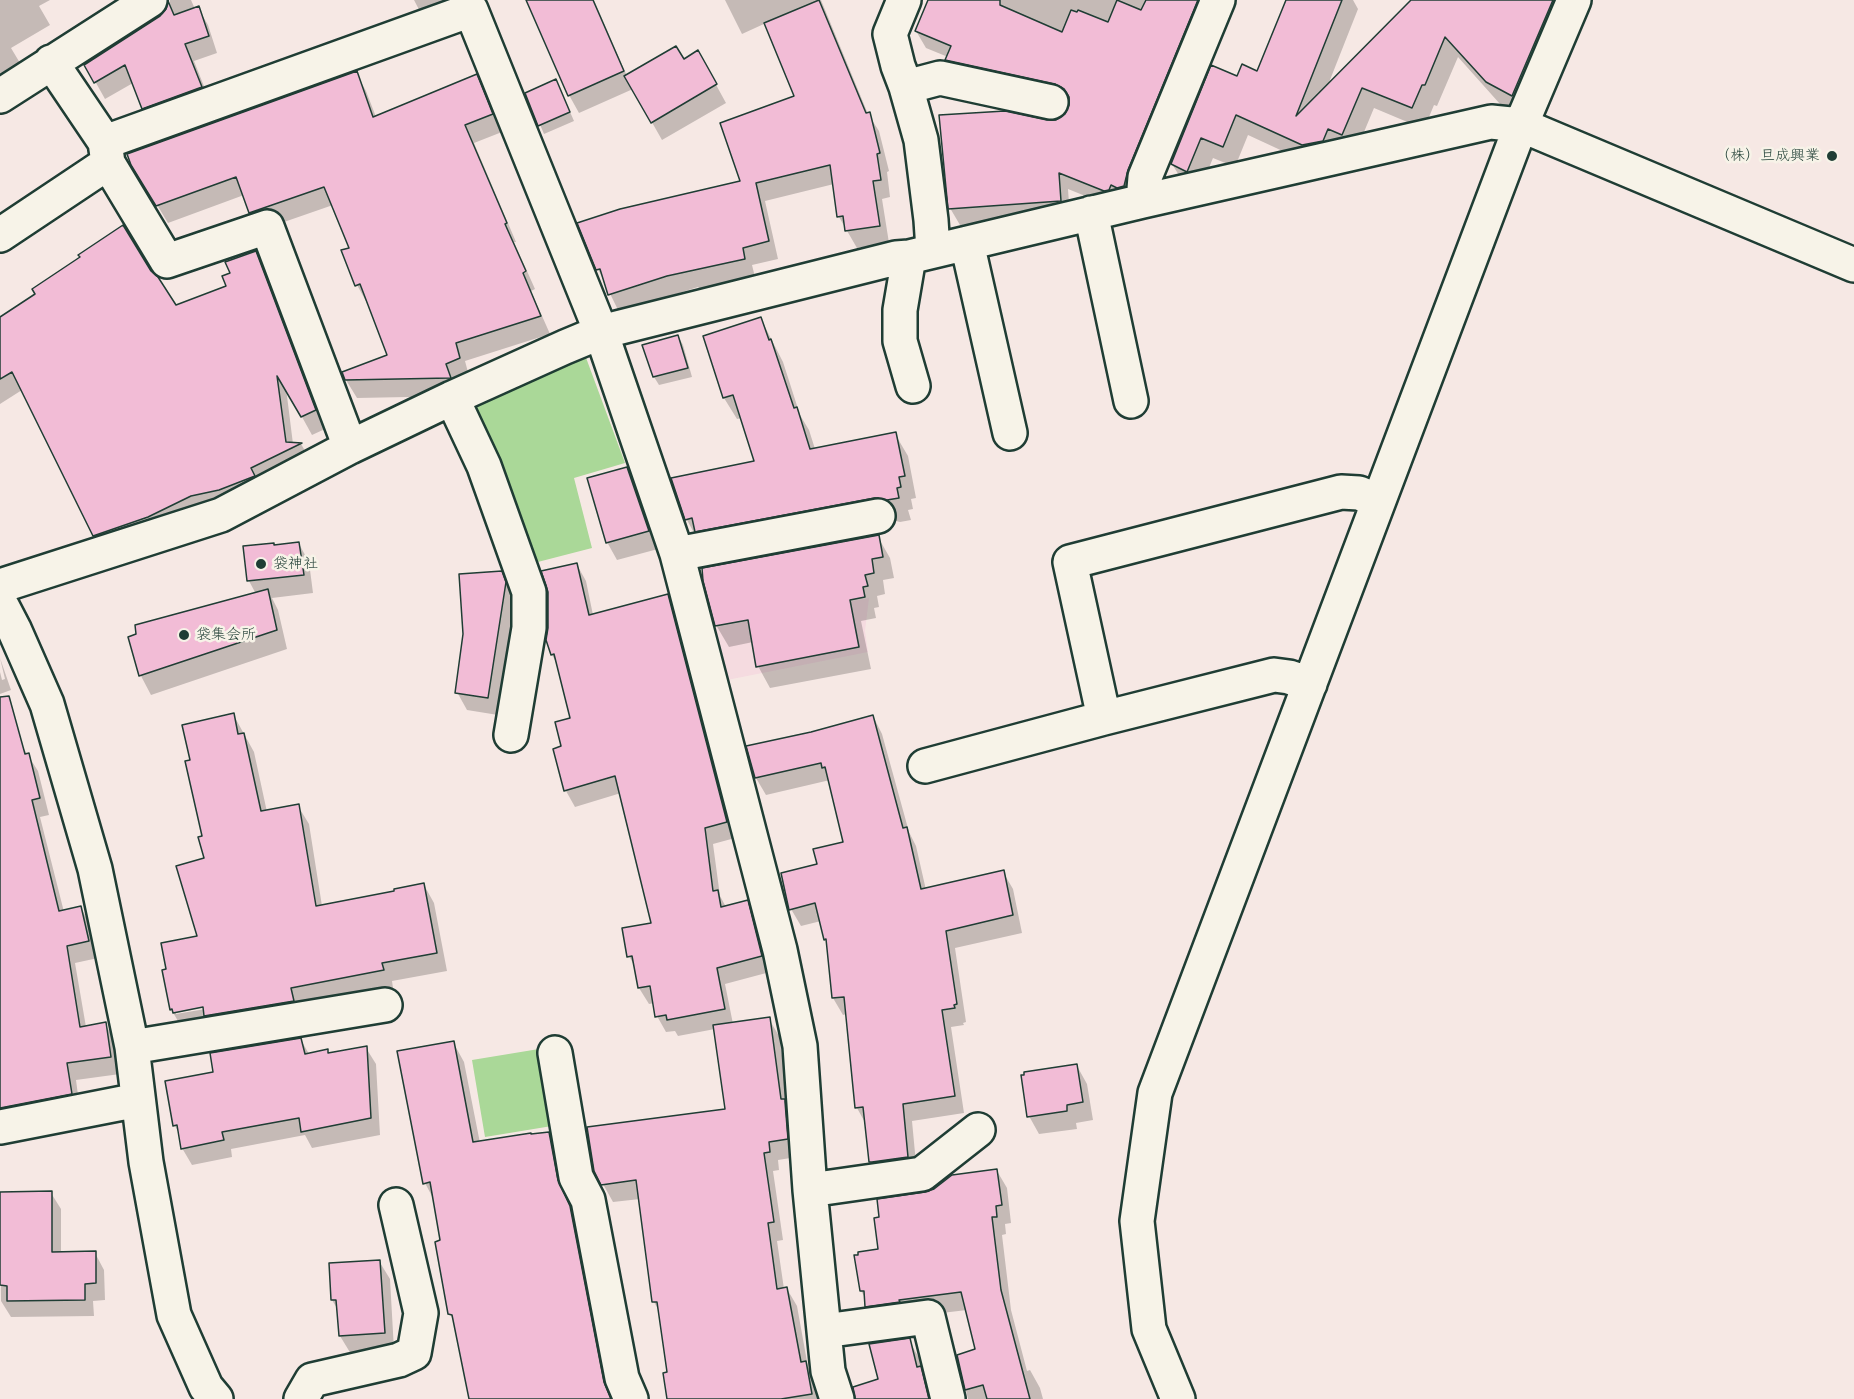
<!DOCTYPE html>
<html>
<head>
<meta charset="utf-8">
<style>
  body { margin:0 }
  canvas { display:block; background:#f6e8e4 }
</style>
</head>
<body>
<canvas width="1854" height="1399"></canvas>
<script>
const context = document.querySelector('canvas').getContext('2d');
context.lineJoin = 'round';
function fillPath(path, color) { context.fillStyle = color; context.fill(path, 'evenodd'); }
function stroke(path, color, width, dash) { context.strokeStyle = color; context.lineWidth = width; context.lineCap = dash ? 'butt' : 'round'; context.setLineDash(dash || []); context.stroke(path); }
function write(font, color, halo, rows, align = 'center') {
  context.font = font + ' Pangolin,"Klee One",sans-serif'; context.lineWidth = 5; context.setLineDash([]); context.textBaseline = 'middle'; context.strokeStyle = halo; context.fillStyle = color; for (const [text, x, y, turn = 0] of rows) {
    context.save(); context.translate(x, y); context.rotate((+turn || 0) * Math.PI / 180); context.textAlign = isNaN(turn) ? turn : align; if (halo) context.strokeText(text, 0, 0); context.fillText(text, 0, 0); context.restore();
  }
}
fillPath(new Path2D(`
  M869,598l-4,33 3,21 -146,29 -15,-52z`), '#f5dbe0');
fillPath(new Path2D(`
  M585,355l40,108 -51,15 18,70 -62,16 -16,-69 -10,3 -31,-98z
  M545,1048l13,77 -73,12 -13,-77z`), '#aad898');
fillPath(new Path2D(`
  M0,0h50l-11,6 11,19 -39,23 18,30 -29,19z
  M168,0h23l4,9 3,-1 10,17 9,28 -23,8 17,43 -58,21 -10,-17 -10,-25 -28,16 -19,-34 75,-48 7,-8 2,-9z
  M414,0h60l-46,27z
  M543,0h51l33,76 56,-15 15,-9 28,51 -64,37 -29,-51 -54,24 -10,-18z
  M725,0h96l47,114 11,17 10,40 -2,1 3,25 -8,2 7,44 -32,5 -18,-31 -5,-33 -69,17 13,58 -26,6 3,12 -55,12 -2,-2 -79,25 -21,-43 144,-87 54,-86 -30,-73 -24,11z
  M929,0h287l-79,188 -22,20 -47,-19 2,29 -110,7 -10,-17 97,-86 10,-1 9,-5 5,-13 -4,-2 -110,-24 -10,-17 1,-3 -22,-9 -10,-17z
  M1287,0h66l5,9 -30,76 85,-85h161l-50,116 -24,-12 -42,-47 -21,49 -3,-1 -10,24 -50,-21 -20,48 -39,10 -67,-31 -13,32 -22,-9 -14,34 -14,-7 -13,-21 66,-86 20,-5z
  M356,73l10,18 10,26 100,-41 10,17 16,39 -28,11 42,99h-2l21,47 -4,2 19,43 -85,27 4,15 -9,20 -103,2 -11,-18 43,-24 -20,-54 -2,1 -10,-18 -6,-37 -18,-43 -72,25 -11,-17 -6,-18 -76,28 -35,-58z
  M560,89l14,32 -30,13 -17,-40z
  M255,252l10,18 60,159 -13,6 -26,-47 7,56h8l10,17 -206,92 -83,-163 -22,14v-85l150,-47 26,34 52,-20 4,-12z
  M761,319l22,43 17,53 9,15 6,19 80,-15 13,22 8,42 -5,1 2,10 -5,1 3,10 -11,2 -12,-3 -189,23 -12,-22 -14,-41 83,-17 -14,-44 -5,1 -13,-21z
  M678,336l5,9 9,32 -33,8 -5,-8 -10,-31z
  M627,469l10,18 21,62 -41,11 -10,-18z
  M878,537l12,21 4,20 -11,2 2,14 -8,2 2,11 -5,1 2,10 -15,3 10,48 -101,19 -12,-22 -5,-24 -24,5 -13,-22z
  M299,544l10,18 4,31 -41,5 6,12 9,39 -136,46 -10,-19 -11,-38 126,-44 -7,-13 -4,-33z
  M577,565l9,16 7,34 74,-19 10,16 58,226 -22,6 7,52 6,11 21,-5 9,16 14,54 -45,12 8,40 36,-5 10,17 18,121 -19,3 1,10 -6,1 10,69 -6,1 7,48h3l10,17 11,61 8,14 3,18h-151l1,-26 -9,-60 -6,-11 -14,-103 -27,3 -10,-18 123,-74 -11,-81 -37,7 -3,-5 -9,1 -9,-16 -2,-13 -6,1 -10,-16 -3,-19 -7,-13 24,-32 -32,-131 -46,14 -9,-16 -12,-41 9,-3 9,-28 -13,-52 -7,-12 -4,-15z
  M501,572l10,19 4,11 -17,113 -31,-5 -10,-18 8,-58z
  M0,658l11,32 -11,4v-22l2,8 3,-1z
  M233,714l21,38 13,60 31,-6 11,18 13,82 74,-13 28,-8 10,18 13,68 -55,10 1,7 -211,40 -11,-19 28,-71 7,-79 -14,-97zM210,1005l1,3 -35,6v-3z
  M873,716l9,18 27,98 7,14 10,44 77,-18 10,17 9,44 -67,15 11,74 -3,1 1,2 -13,2 13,86 -52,8 5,53 -36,4 -10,-17 -4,-35 -10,-18 -10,-94 -4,1 -10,-17 -5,-54 -7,-23 -20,5 -10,-17 28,-44 26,-22 -15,-63 -64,15 -10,-17 56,-45z
  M0,719l22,27 16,25 11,44 -9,2 24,95 17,-4 9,16 8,34 -23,5 11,64 19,-3 10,16 5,34 -44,6 4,30 -80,18z
  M301,1040l8,14 18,-3 2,3 37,-6 10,16 4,71 -68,13 -7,-13 -74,14 1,8 -40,8 -10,-17 -2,-13 -5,-9 -8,-44 48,-9z
  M453,1042l11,20 16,81 69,-10 11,20 8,49 13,26 32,171h-143l-15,-77 -5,-8 -8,-72 -8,-42 -9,-17z
  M1077,1066l10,18 6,36 -17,3 1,6 -38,5 -10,-18z
  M997,1171l10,17 4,35 -6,1 1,10 -4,1 9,75 16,61 3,-1 10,18 3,11h-75l-10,-43 19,-6 -10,-40 -59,7 -31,7 -10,-18 -1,-7 -5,-8 19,-40 46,-57z
  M0,1193h51l10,16v44h34l9,17 1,30 -12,1 1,15 -83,1 -10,-16z
  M379,1261l11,18 4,71 -43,4 -11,-18 -2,-26 -6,-10z
  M909,1340l10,18 14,41h-48z`), '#0003');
const building = new Path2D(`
  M526,0h67l31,71 -56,25z
  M819,0l47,113 4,-1 10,41 -3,1 4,26 -8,1 7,45 -35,5 -2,-15 -6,1 -7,-52 -74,18 13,58 -26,7 2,11 -78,17 -59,19 -8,-26 -4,1 -19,-47 43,-14 120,-28 -20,-58 74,-27 -30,-73z
  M928,0h72v5l62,27 9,-22 6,2 1,-2 30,12 9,-22 24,10 5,-10h52l-70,170 -4,16 -7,2 -6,-3 -2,5 -5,1 -45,-18 2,28 -113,8 -9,-94 66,-4 42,9h9l9,-6 4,-9v-8l-5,-8 -9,-5 -110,-24 6,-14 -36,-15z
  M1286,0h56l-46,116 115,-116h142l-41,96 -26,-14 -41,-45 -20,48h-3l-10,23 -50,-20 -20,47 -14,-6 -5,12 -21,4 -66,-30 -13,32 -22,-9 -14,34 -16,-8 40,-99 26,11 5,-12 15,7z
  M168,1l6,14 25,-9 10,30 -24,8 17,43 -60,22 -17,-44 -31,18 -10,-18 76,-49 6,-7z
  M676,46l8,13 14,-9 19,34 -66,39 -27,-47z
  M357,71l16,46 104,-43 16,40 -28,11 42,98 -2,1 21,47 -3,2 18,43 -85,27 4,15 -14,6 5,14h-1l-105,2 -3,-8 45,-17 -27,-71 -5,2 -14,-36 8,-2 -25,-61 -75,26 -13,-36 -80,29 -25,-41 -4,-11z
  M556,79l14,33 -32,14 -13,-33z
  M123,225l28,46 7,6 18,28 50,-19 -4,-10 8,-3 -5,-11 31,-11 60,159 -15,7 -24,-41 9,66 16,1 -51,25 4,8 -36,14 -28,6 -43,21 -55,19 -81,-164 -12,7v-62l35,-23 -3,-5 48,-32 -2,-2z
  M761,317l8,23 2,-1 23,69 3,-1 13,42 86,-17 9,44 -6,1 2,10 -4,1 2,10 -12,2 -12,-2 -180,34 -3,-14 -7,2 -14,-42 83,-17 -21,-66 -10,3 -20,-62z
  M678,335l10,33 -35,9 -11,-32z
  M627,467l22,64 -43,12 -19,-65z
  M879,535l4,22 -11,2 2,14 -9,2 3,11 -5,1 2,10 -15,3 9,47 -103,20 -8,-47 -33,6 -12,-45 -1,-13z
  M299,542l5,33 -57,6 -4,-35 31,-3v2z
  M577,563l12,52 79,-21 59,228 -22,6 8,63 5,-1 3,17 27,-7 14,56 -45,12 8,41 -58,11 -1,-5 -11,2 -5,-31 -12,2 -6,-32 -5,1 -5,-29 29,-5 -36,-147 -51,15 -11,-42 8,-3 -6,-24 15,-4 -16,-64 -3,1 -5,-15 2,-12v-36l-7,-21z
  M502,571l4,11 -18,116 -33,-5 8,-59 -4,-60z
  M268,589l9,41 -138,46 -11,-39 8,-3 -1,-9z
  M9,696l16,58 4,-1 11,45 -8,2 27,111 22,-5 8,35 -22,5 13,81 26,-5 5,35 -44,6 5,31 -72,14v-411z
  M234,713l4,21 6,-1 17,78 38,-7 17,102 78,-15v-2l30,-6 13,70 -55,10 2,7 -93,18 3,13 -90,15 -1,-9 -30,6 -1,-4 -2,1 -8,-40 4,-1 -5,-26 36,-7 -21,-70 28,-8 -6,-21 4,-1 -17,-75 5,-1 -8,-35z
  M873,715l30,113 4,-1 14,62 83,-19 9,45 -67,16 11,73 -3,1 1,3 -13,2 13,86 -52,8 5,53 -36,5h-3l-6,-55 -8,1 -11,-111 -12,1 -6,-59 -2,1 -9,-37 -26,7 -8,-37 36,-9 -4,-15 30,-7 -18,-75 -3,1 -1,-5 -66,15 -9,-32 65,-14z
  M770,1017l11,82h4v3l3,37 -19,3 1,10 -6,1 10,69 -6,1 9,66 10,-2 14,75 5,-1 6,33 -31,5h-114l-4,-26 4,-1 -10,-70h-5l-16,-122 -35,5 -7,-14 -7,-44 138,-18 -12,-84z
  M301,1038l4,16 23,-5v4l39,-7 4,72 -70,14 -2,-14 -77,14 2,8 -43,9 -4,-24 -4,1 -8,-45 48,-9 -3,-19z
  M454,1041l19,101 58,-9v1l18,-2 9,48 12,26 34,176 7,17h-142l-17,-84 -4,-1 -13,-72 5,-2 -10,-58 -7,2 -26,-133z
  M1077,1064l6,38 -16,3v6l-40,6 -6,-42h3v-3z
  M997,1169l5,36 -6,1 1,11h-5l9,73 29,109h-43l-4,-14 -18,5 -8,-35 18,-6 -14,-57 -62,8 1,2 -35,5 -1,-16h-4l-6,-36h4v-3l20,-3 -4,-31 5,-1 -2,-18 48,-7 9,-3 18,-14z
  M52,1191v61l44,-1v32l-11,1v16l-78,1v-15l-7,-1v-93z
  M380,1260l5,73 -46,3 -3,-36h-5l-2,-37z
  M910,1338l7,29 4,-1 8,33h-74l-2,-12 25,-8 -9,-35z`);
fillPath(building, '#f2bcd6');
stroke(building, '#1f3d34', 1.5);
const minor = new Path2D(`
  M904,0l-14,34 8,32 8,21 15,53 10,80 2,30
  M51,62l54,80 366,-132 130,322 76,222 103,396 20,96 10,144 18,181 9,28
  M906,87l34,-9 111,24
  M0,96l150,-96
  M105,142l3,21 59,98 100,-34 83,220
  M1143,201l2,-24 73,-177
  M1091,213l40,188
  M0,235l108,-72
  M967,243l43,190
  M909,257l-9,53v31l13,45
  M452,398l32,68 45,126v36l-18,107
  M677,554l201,-38
  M0,586l221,-71 129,-68 102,-49 113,-51 36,-15 295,-74 13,-1 234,-56 348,-79 30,3 333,140
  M0,602l14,27 33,75 48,165 37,178 14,115 28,153 32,72 10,12
  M1104,718l-34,-156 271,-70 18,1 19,8
  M925,766l179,-48 170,-43 15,2 21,7
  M132,1047l253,-42
  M555,1053l21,124 12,23 34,178 9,21
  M0,1127l138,-27
  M810,1190l112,-16 56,-44
  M824,1331l104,-14 20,82
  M301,1399l11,-19 87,-20 15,-7 7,-40 -25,-108
  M1178,1399l-29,-70 -12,-108 18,-128 366,-968 53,-125`);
stroke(minor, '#1f3d34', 38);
stroke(minor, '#f7f3e8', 33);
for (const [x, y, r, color] of [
  [1832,156,6,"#1f3d34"],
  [261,564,6,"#1f3d34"],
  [184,635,6,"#1f3d34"]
]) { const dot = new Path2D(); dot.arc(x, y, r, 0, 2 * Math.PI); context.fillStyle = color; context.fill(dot); stroke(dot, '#f7f3e8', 2); }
write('15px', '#1f3d34', '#f7f3e8', [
  ["（株）旦成興業",1820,156,"right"],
  ["袋神社",273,564],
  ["袋集会所",196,635]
], 'left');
</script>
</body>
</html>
